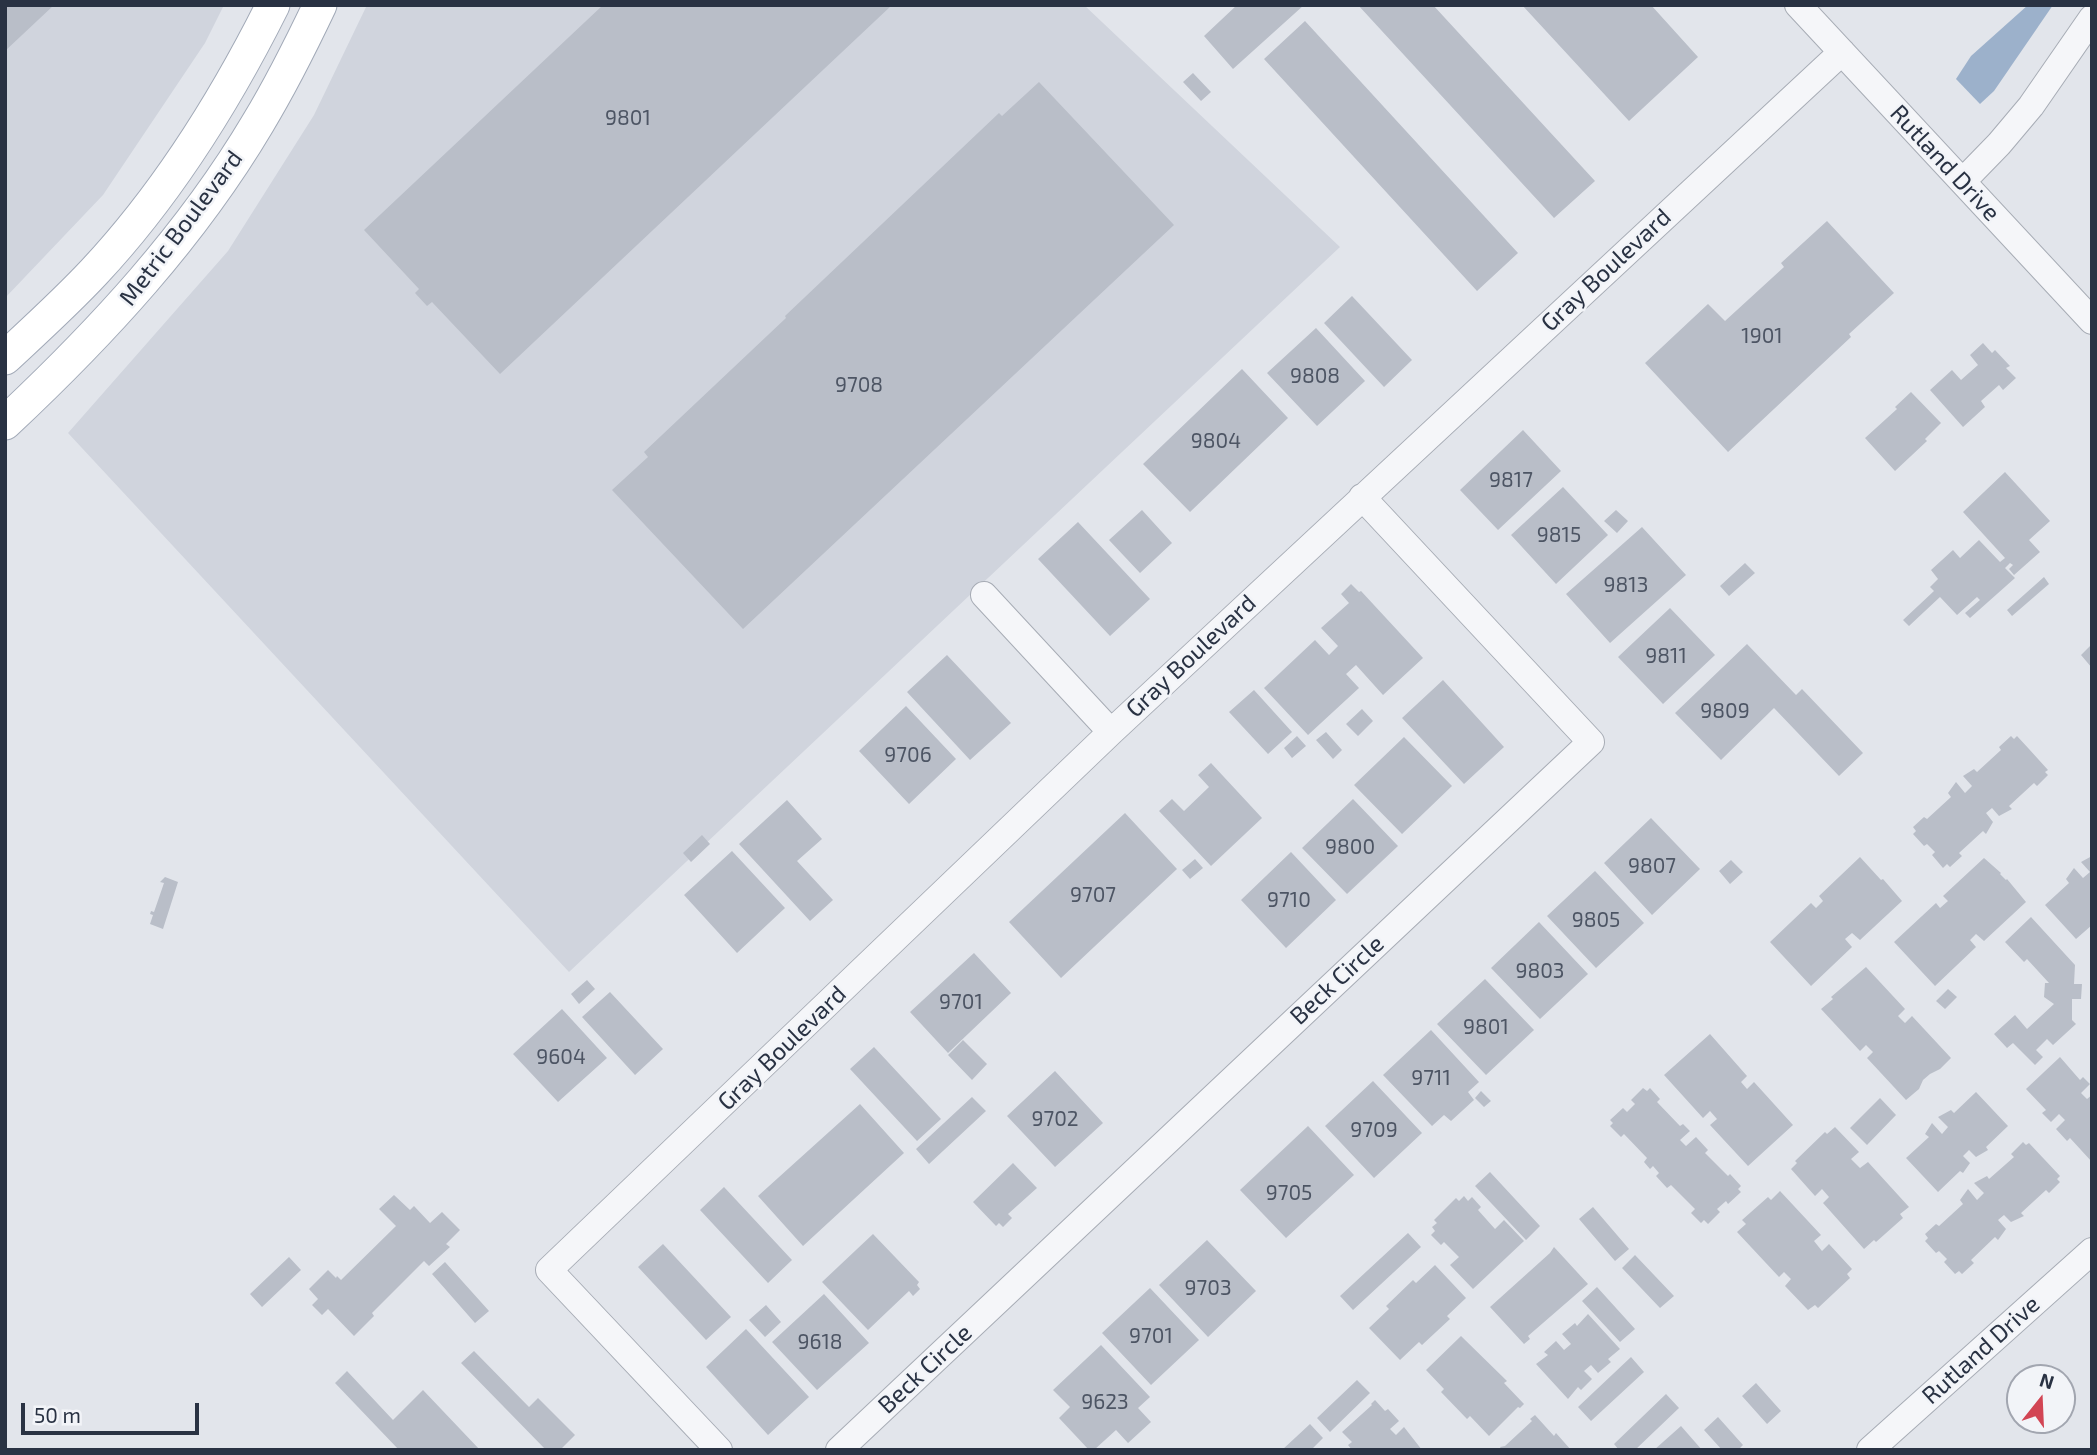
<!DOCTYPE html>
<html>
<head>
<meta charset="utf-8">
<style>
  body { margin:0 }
  #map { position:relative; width:2097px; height:1455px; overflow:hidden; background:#e2e5eb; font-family:"Exo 2",sans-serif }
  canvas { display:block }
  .frame { position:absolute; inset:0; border:7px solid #293243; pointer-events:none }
  .north { position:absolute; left:2006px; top:1364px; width:70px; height:70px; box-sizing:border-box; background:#f2f4f8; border:2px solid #a2a6b0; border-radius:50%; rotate:18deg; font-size:19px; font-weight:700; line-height:28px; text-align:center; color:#293243 }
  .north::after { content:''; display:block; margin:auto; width:24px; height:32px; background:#d24554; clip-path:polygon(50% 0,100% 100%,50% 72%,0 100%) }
  .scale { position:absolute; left:21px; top:1403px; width:178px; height:32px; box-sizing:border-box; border:4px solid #293243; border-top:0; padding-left:9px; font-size:21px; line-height:24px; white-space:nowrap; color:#293243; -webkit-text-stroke:5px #f2f4f8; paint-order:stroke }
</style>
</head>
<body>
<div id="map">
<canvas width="2097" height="1455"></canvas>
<div class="frame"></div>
<div class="north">N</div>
<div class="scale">50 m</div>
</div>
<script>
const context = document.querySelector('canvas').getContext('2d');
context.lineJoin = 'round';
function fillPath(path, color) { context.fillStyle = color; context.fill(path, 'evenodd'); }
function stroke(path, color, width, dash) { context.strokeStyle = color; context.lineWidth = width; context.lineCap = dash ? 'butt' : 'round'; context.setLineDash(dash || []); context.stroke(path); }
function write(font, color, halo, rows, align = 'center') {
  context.font = font + ' "Exo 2",sans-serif'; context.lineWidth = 5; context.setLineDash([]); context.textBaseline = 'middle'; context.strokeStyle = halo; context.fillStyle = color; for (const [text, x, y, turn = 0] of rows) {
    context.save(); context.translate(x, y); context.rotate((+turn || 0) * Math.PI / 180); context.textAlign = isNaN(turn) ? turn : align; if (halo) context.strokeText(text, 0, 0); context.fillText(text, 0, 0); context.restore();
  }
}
fillPath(new Path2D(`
  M5,5h219l-19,38 -102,152 -98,103z
  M367,5h717l256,242 -771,725 -501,-539 160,-182 86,-136z`), '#d0d4dd');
fillPath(new Path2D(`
  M2028,5h25l-59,86 -14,13 -24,-25 15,-23z`), '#9cb1cb');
fillPath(new Path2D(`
  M5,5h49l-49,46z
  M603,5h289l-392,369 -68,-72 -5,4 -12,-13 4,-4 -55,-59z
  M1237,5h67l-71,64 -29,-33z
  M1358,5h75l162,176 -41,37z
  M1522,5h129l47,52 -69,64z
  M1305,21l213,232 -41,38 -213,-232z
  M1193,73l18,19 -10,9 -18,-19z
  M1039,82l135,143 -431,404 -131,-139 36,-33 -4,-5 142,-134 -1,-2 214,-203 3,3z
  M1827,221l67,72 -45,41 2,3 -123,115 -83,-89 63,-59 17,17 59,-54 -3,-4z
  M1352,296l60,64 -28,27 -60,-64z
  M1316,328l49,53 -48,45 -50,-53z
  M1983,343l9,10 3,-3 15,16 -4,2 10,10 -13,12 -4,-5 -18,16 4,6 -22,20 -33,-37 22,-20 9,10 17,-15 -8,-10z
  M1242,369l46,49 -98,94 -47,-48z
  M1911,392l30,31 -16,16 2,2 -32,30 -30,-33 32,-29 -2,-2z
  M1523,430l38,41 -63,59 -38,-40z
  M2005,472l45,49 -21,19 11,12 -26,23 -5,-6 4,-4 -3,-2 -5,5 10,10 -45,40 -5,-5 15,-13 -3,-3 -20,18 -17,-18 -31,29 -6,-6 31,-29 -4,-4 8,-8 -7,-9 22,-20 7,8 19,-18 21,22 5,-4 -42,-46z
  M1563,487l45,48 -52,49 -45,-49z
  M1142,510l30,33 -32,30 -31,-33z
  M1616,510l12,11 -11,12 -13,-12z
  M1078,522l72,77 -40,37 -72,-77z
  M1642,527l44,48 -76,68 -44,-49z
  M1745,563l10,10 -26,23 -9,-10z
  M2044,577l5,7 -37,32 -5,-6z
  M1351,584l8,8 2,-1 62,67 -40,37 -27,-30 -10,9 13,14 -51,47 -44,-47 51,-48 14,15 9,-9 -17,-18 28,-25 -8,-9z
  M1670,608l45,47 -52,49 -45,-47z
  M1747,644l49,51 6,-6 61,64 -24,23 -65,-68 -53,52 -46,-47z
  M2092,644v24l-11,-13z
  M947,655l64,68 -41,37 -63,-68z
  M1443,680l61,67 -40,37 -62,-66z
  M1254,690l38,42 -24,22 -39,-42z
  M906,706l50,53 -47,45 -50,-53z
  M1362,709l11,12 -15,15 -12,-12z
  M1326,732l16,18 -9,9 -17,-19z
  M1297,736l9,10 -14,12 -8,-10z
  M2011,736l3,3 3,-3 12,13 19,21 -3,2 3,3 -11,11 -3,-3 -25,23 3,3 -13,7 -7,-8 -6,5 7,9 -7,12 -3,-3 -24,22 3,3 -12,11 -3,-3 -4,4 -11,-13 3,-3 -8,-8 -3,2 -11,-12 3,-3 -3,-4 11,-10 3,2 24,-22 -3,-4 8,-11 9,11 7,-7 -9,-10 11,-7 3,3 24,-22 -2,-3z
  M1404,737l48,49 -50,48 -48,-49z
  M1211,763l51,55 -51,48 -52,-55 13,-12 12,12 25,-24 -11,-12z
  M1353,799l45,47 -51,48 -45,-46z
  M787,800l35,39 -25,22 36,39 -23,21 -71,-77z
  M1125,813l52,56 -116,109 -52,-56z
  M1651,818l49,51 -48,46 -48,-52z
  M702,835l8,9 -19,18 -8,-9z
  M732,851l53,57 -48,45 -53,-58z
  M1291,852l45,48 -50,48 -45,-48z
  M2092,856v69l-16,14 -31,-34 24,-22 -3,-4 8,-11 9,10 7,-6 -9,-10z
  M1860,857l21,23 2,-1 19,22 -42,39 -8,-7 -7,6 7,8 -41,39 -41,-44 41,-39 5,5 7,-7 -4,-5z
  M1984,858l17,15 -1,1 6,6 1,-1 19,23 -42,39 -8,-7 -6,6 6,7 -41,39 -41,-44 42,-39 4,5 8,-7 -5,-5z
  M1195,859l8,9 -13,11 -8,-9z
  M1731,860l12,12 -13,12 -11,-13z
  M1595,871l49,52 -48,45 -49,-52z
  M165,877l13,5 -15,47 -13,-5 3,-9 -3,-1 1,-3 3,1 10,-29 -4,-1z
  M2031,917l44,48 -1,19h8l-1,15h-9v21l4,4 -23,21 -6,-6 -11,11 7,7 -8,8 -22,-22 -6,5 -13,-14 21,-19 12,14 27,-25 -10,-7 1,-14h4l-22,-24 -3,3 -19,-20z
  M1539,922l49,52 -48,45 -49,-51z
  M974,953l37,40 -63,60 -38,-41z
  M1866,967l39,42 -7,7 7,7 7,-7 39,42 -11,11 -10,5 -7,6 -4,9 -13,11 -39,-42 6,-6 -7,-7 -6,6 -39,-42 12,-10 -2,-2z
  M1485,979l49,51 -48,45 -49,-51z
  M587,980l8,9 -16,15 -8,-10z
  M1948,989l9,8 -12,12 -9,-8z
  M610,992l53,57 -28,26 -53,-58z
  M562,1009l45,49 -49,44 -45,-48z
  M1431,1030l48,52 -11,10 6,8 -23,21 -7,-6 -12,11 -49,-51z
  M1710,1034l37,42 -6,6 6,7 7,-7 39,43 -45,41 -38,-41 7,-6 -7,-8 -7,7 -39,-43z
  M963,1040l24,24 -15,16 -24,-25z
  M874,1047l67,72 -24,22 -67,-72z
  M2060,1057l20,23 3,-3 7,7 -9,9 6,6 5,-4v67l-22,-24 -3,3 -11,-12 9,-9 -6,-6 -8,8 -9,-9 4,-3 -20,-21z
  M1055,1071l48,52 -48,44 -48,-51z
  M1373,1081l49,52 -48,45 -49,-52z
  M1643,1088l4,3 3,-3 10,11 -3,3 23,24 3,-2 7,7 -10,9 6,6 10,-9 12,13 -3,3 23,23 2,-2 11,12 -3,3 3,3 -13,12 -2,-3 -9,8 3,3 -12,12 -4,-4 -3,3 -10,-10 4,-4 -24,-24 -4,3 -11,-12 3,-3 -6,-7 -3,3 -6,-7 3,-4 -23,-24 -3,3 -11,-11 3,-3 -3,-3 13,-12 4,4 8,-8 -4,-4z
  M1481,1091l10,10 -7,6 -9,-9z
  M1976,1092l32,34 -22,21 2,3 -12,7 -7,-7 -6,6 7,7 -7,10 -3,-2 -22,21 -32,-34 23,-21 -4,-3 7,-11 10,11 6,-7 -10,-10 13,-7 3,3z
  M972,1097l14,14 -57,53 -13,-15z
  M1880,1098l16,17 -29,30 -17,-17z
  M860,1104l44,49 -101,93 -45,-50z
  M1308,1126l46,49 -68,63 -46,-48z
  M1835,1127l24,25 -8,7 9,9 8,-6 41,45 -9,7 3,4 -27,24 -2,-2 -10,9 -41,-46 6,-6 -7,-8 -7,7 -24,-27 6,-6 -2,-2 30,-29 2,2z
  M2023,1142l3,3 3,-2 31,33 -3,3 3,3 -11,11 -3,-3 -25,23 3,3 -13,6 -7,-7 -6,5 8,9 -8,11 -3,-3 -24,23 3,3 -12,11 -3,-3 -4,3 -11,-12 3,-3 -8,-8 -3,2 -11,-12 3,-3 -3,-4 11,-10 3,2 24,-22 -3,-4 8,-11 9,11 7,-7 -10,-10 13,-7 2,3 25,-22 -3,-3z
  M1013,1163l24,25 -29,26 4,4 -9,9 -4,-4 -3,3 -23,-24z
  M1490,1172l50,54 -14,14 -51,-54z
  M724,1187l68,73 -24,23 -68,-73z
  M1780,1191l41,44 -7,6 8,10 7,-7 23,25 -5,5 3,4 -32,30 -3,-3 -7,5 -23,-24 6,-7 -7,-7 -5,5 -42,-45 9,-8 -4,-4 26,-23 3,3z
  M394,1195l16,15 4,-4 16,17 12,-11 18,18 -14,14 4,3 -21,19 -5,-5 -52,52 2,3 -20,20 -26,-27 -6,6 -10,-10 6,-6 -9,-10 19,-19 8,8 1,-2 4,4 55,-54 -17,-17z
  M1464,1196l4,5 4,-4 9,10 -3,3 17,19 9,-9 20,21 -51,48 -23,-24 9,-8 -15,-15 -3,3 -10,-10 4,-4 -3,-4 5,-4 -3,-3 22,-22 3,3z
  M1593,1207l36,42 -14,12 -36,-42z
  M1408,1233l13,14 -68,63 -13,-14z
  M873,1234l46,48 -2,3 3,4 -7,7 -4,-5 -41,39 -46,-48z
  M1207,1240l49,51 -48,46 -49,-52z
  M663,1244l68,73 -25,23 -68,-73z
  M1554,1247l34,37 -60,52 2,3 -6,5 -34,-37 60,-54z
  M1635,1255l39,41 -14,12 -38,-40z
  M289,1257l12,13 -39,37 -12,-13z
  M445,1262l44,49 -14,12 -43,-49z
  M1435,1265l31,33 -19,18 3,3 -28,26 -3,-3 -19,18 -31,-32 20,-19 -3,-3 27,-26 3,3z
  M1597,1287l38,42 -15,13 -38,-41z
  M1150,1288l49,52 -48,45 -49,-52z
  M824,1294l45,49 -52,47 -45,-48z
  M766,1305l15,17 -16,15 -16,-17z
  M1588,1314l32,35 -12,10 3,3 -13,11 -7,-8 -7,6 8,8 -11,11 -3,-3 -10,12 -32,-35 12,-9 -4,-3 12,-11 8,9 7,-6 -9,-10 13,-11 2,3z
  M746,1329l63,68 -41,38 -62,-68z
  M1461,1336l46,45 -3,2 20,21 -4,4 -2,-1 -29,29 -19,-20 -3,3 -26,-27 3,-3 -18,-19z
  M1101,1345l49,52 -12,11 13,14 -23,21 -12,-13 -22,20h-5l-30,-32 11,-11 -17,-17z
  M474,1351l55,56 9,-9 37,37 -15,15h-14l-85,-87z
  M1631,1357l13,15 -53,49 -13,-14z
  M347,1371l46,49 30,-30 57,60h-81l-64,-67z
  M1357,1380l13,13 -40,39 -13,-14z
  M1756,1383l25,28 -14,13 -25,-28z
  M1666,1394l13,14 -44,42h-16l-5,-6z
  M1375,1400l10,11 3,-2 11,12 -9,8 6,6 8,-8 18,23h-70l-4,-5 4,-3 -10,-10 30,-27 -1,-1z
  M1535,1415l19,21 2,-3 15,17h-69l-2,-3 5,-1 27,-25 -2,-2z
  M1718,1417l25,28 -5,5h-16l-18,-20z
  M1310,1424l13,14 -12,12h-29z
  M1681,1426l21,24h-48z`), '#b9bec8');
const minor = new Path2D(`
  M1798,5l294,316
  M1963,181l36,-37 32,-38 61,-88
  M984,595l127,137
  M719,1450l-170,-180 562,-538 731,-680
  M839,1450l752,-708 -229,-245
  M1870,1450l222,-199`);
const major = new Path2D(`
  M5,358c30,-28 61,-56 89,-86 73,-78 131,-171 179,-267
  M5,423c96,-90 186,-187 253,-300 23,-38 43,-78 62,-118`);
stroke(minor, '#a7acb5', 28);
stroke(major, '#a1a9b7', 35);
stroke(minor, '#f5f6f9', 26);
stroke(major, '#fff', 33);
write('21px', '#4d5564', null, [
  ["9801",628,118],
  ["1901",1762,336],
  ["9808",1315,376],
  ["9708",859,385],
  ["9804",1216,441],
  ["9817",1511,480],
  ["9815",1559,535],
  ["9813",1626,585],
  ["9811",1666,656],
  ["9809",1725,711],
  ["9706",908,755],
  ["9800",1350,847],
  ["9807",1652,866],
  ["9707",1093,895],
  ["9710",1289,900],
  ["9805",1596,920],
  ["9803",1540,971],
  ["9701",961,1002],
  ["9801",1486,1027],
  ["9604",561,1057],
  ["9711",1431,1078],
  ["9702",1055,1119],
  ["9709",1374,1130],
  ["9705",1289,1193],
  ["9703",1208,1288],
  ["9701",1151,1336],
  ["9618",820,1342],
  ["9623",1105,1402]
]);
write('24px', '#293243', '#f2f4f8', [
  ["Rutland Drive",1945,163,47],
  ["Metric Boulevard",181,228,-53],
  ["Gray Boulevard",1606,270,-43],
  ["Gray Boulevard",1191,656,-43],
  ["Beck Circle",1337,980,-43],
  ["Gray Boulevard",782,1048,-44],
  ["Rutland Drive",1981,1350,-42],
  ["Beck Circle",925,1369,-43]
]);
</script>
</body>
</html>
